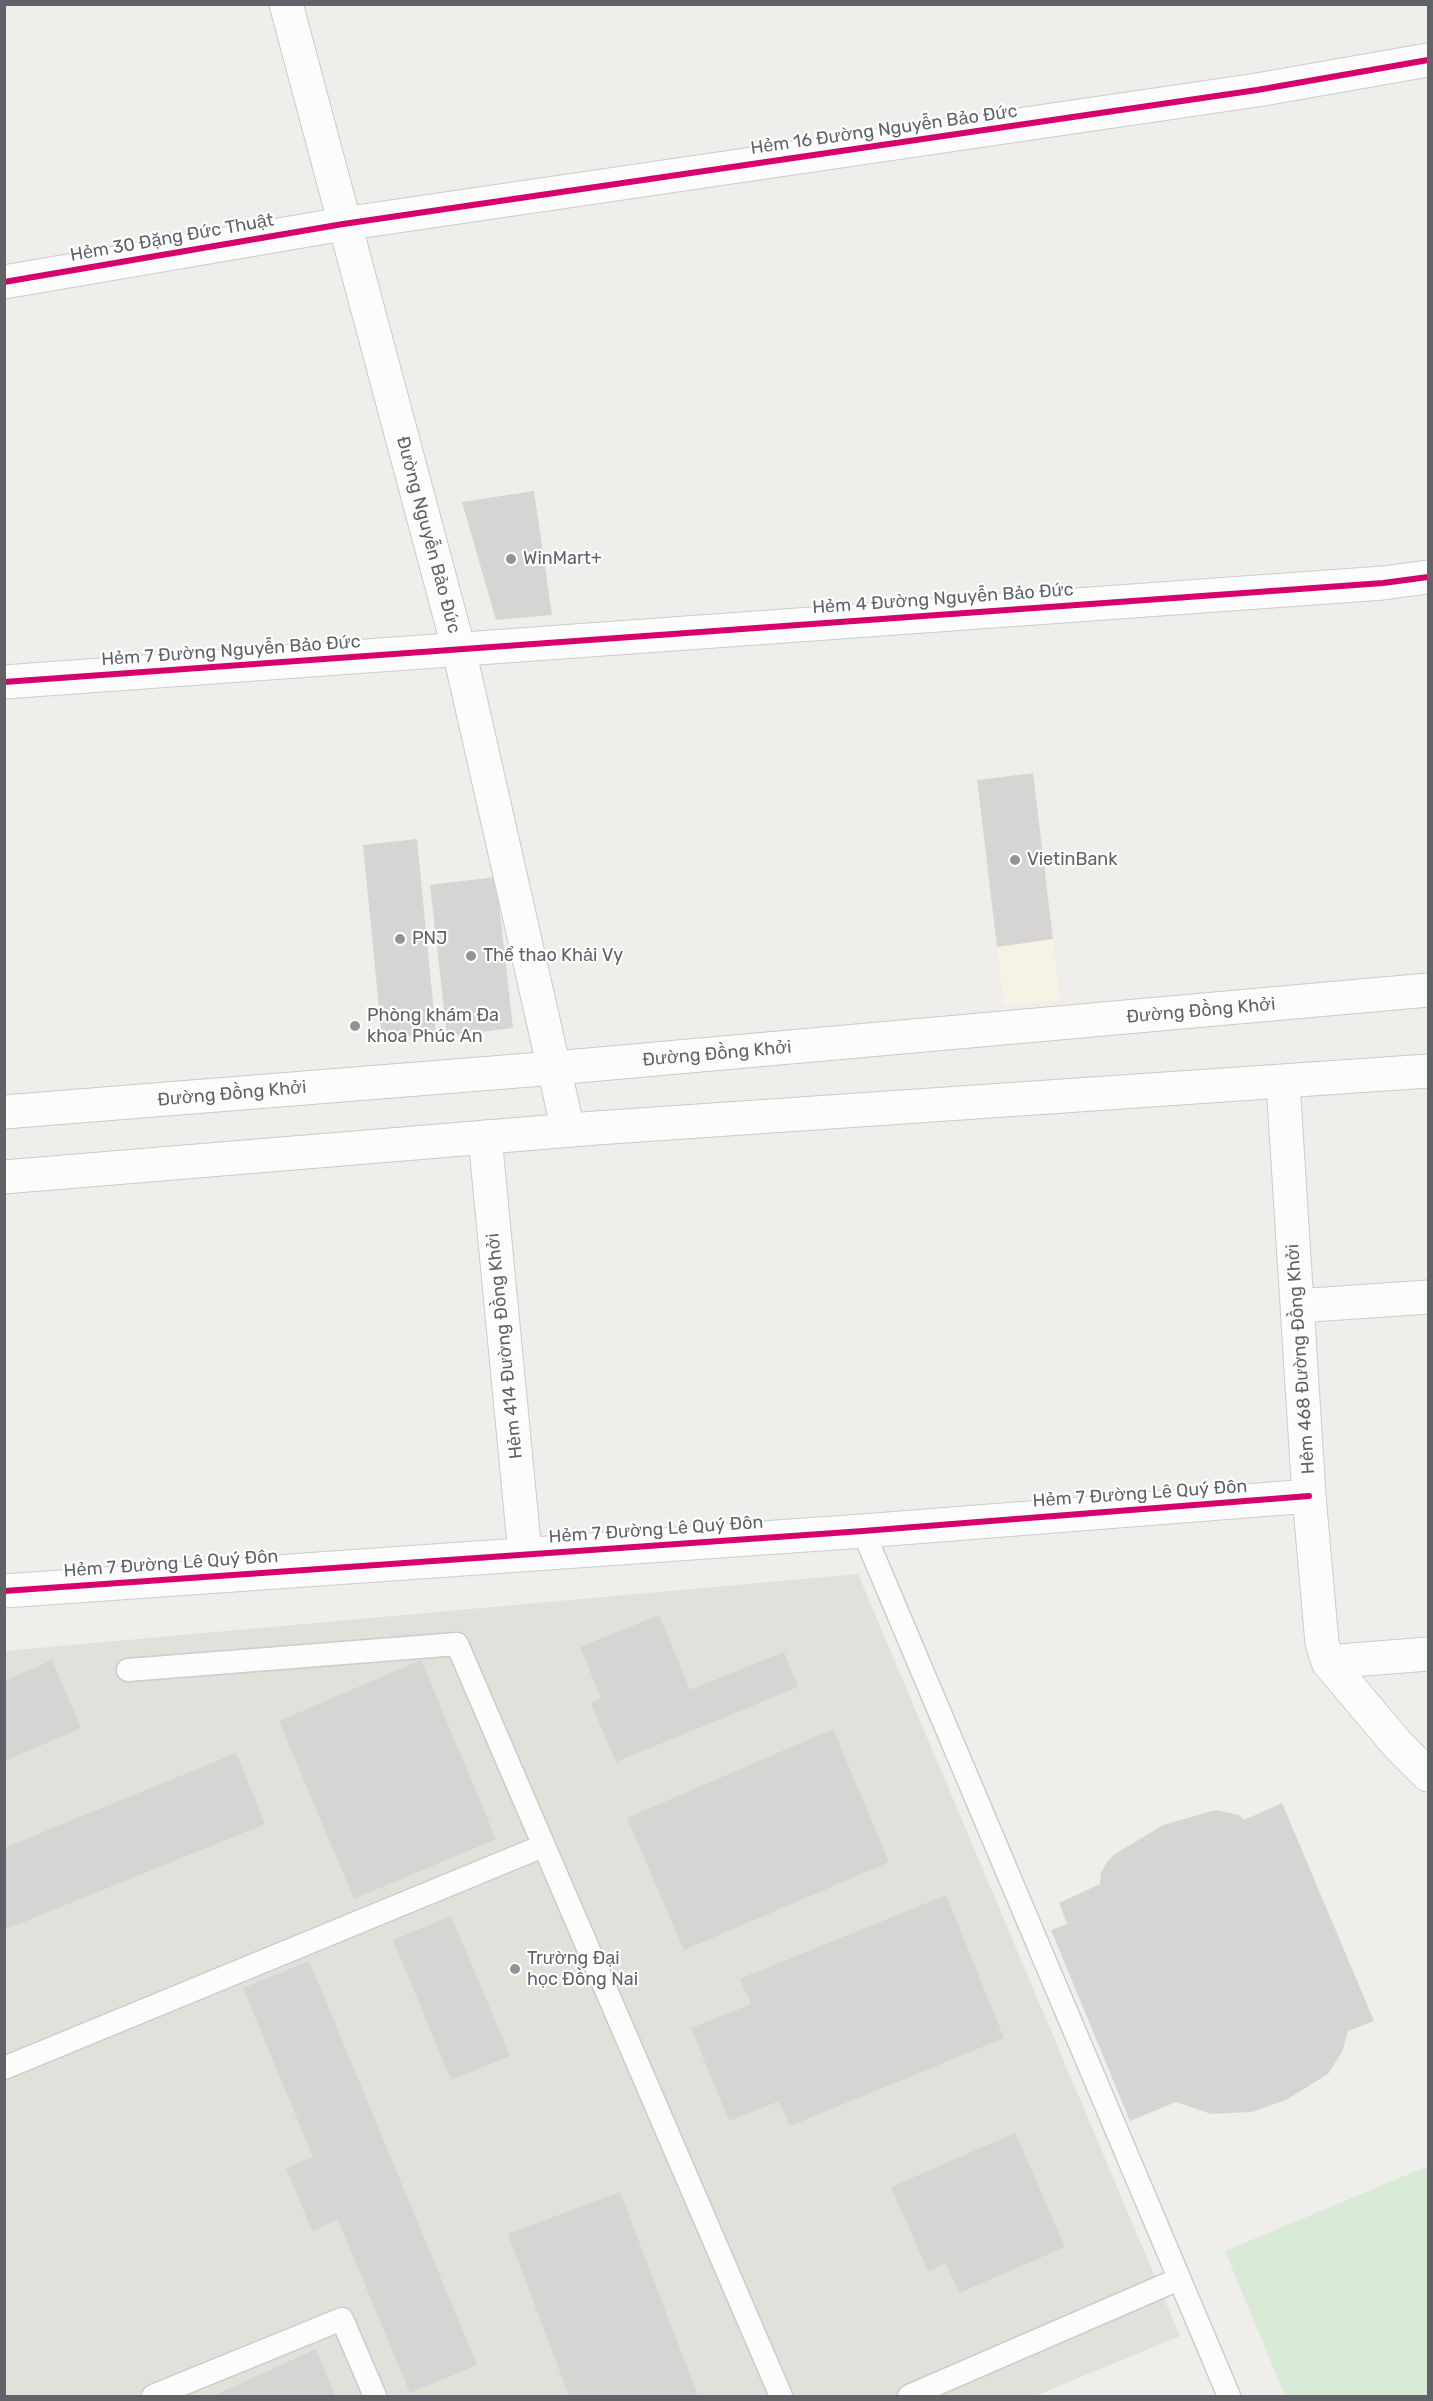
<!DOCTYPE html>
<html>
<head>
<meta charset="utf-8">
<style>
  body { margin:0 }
  #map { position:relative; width:1433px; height:2401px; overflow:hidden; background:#efeeea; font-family:Rubik,sans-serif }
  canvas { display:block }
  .frame { position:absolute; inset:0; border:6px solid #5f6368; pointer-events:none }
</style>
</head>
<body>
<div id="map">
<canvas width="1433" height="2401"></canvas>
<div class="frame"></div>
</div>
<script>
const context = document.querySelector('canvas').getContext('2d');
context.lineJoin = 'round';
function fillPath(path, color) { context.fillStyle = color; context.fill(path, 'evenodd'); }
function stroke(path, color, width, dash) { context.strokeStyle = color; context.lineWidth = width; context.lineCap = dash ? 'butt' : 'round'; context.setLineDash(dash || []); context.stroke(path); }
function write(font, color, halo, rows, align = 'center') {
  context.font = font + ' Rubik,sans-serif'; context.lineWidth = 4.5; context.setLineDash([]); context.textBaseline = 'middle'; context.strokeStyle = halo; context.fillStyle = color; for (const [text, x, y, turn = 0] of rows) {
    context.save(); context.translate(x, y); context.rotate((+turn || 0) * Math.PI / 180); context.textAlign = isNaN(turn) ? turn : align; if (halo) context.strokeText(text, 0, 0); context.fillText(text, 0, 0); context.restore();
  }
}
fillPath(new Path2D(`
  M1033,773l27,228 -56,4 -27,-225z`), '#f7f3e4');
fillPath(new Path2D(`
  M858,1574l322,762 -145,60h-1030v-745z`), '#e2e0da');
fillPath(new Path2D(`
  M1428,2166v230h-143l-60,-145z`), '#d8ebd6');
fillPath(new Path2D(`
  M534,491l18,124 -56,5 -34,-118z
  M1033,773l20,166 -56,8 -20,-167z
  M417,839l19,195 -54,5 -19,-194z
  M496,877l17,151 -66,8 -17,-151z
  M659,1615l31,75 94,-38 14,35 -182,75 -25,-59 10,-5 -21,-51z
  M52,1660l29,68 -76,33v-80z
  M421,1660l75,179 -142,60 -75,-178z
  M833,1729l56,133 -205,88 -57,-132z
  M236,1753l29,71 -261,106v-82z
  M1282,1803l92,218 -26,10 -6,21 -14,22 -42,26 -34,12 -41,2 -35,-12 -46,19 -79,-191 16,-6 -8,-21 41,-19 1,-11 6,-11 8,-8 48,-29 53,-15 23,5 5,5z
  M946,1895l58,143 -214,88 -11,-25 -50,20 -38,-93 60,-24 -11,-25z
  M451,1916l59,140 -59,24 -58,-140z
  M309,1961l168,404 -67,28 -72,-173 -26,11 -26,-63 27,-11 -70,-169z
  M1015,2133l50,114 -106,46 -13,-30 -18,8 -37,-84z
  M620,2192l78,204h-129l-61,-162z
  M316,2349l19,47h-122z`), '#d6d5d3');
const lane = new Path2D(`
  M863,1531l366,865
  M128,1670l329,-26 324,752
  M4,2068l539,-222
  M153,2396l189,-77 33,77
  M909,2396l270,-117`);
const street = new Path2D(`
  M4,282l339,-58 914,-134 171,-30
  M4,682l1379,-99 45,-6
  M1283,1082l26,414 13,147 6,19 70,83 30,30
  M485,1137l40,417
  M1297,1306l131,-9
  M4,1591l859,-60 446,-35
  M1328,1662l100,-8`);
const secondary = new Path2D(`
  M286,4l173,646 109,480
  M4,1112l551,-44 873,-78
  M4,1177l592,-49 832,-57`);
stroke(lane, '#cbcccc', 25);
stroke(street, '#cbcccc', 35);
stroke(secondary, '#cacacb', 35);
stroke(lane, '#fdfcfc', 22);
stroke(street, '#fdfcfc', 33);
stroke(secondary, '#fdfcfc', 33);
stroke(new Path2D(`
  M4,282l339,-58 914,-134 171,-30
  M4,682l1379,-99 45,-6
  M4,1591l859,-60 446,-35`), '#d6006c', 6);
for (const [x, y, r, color] of [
  [511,559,6,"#919496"],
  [1015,860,6,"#919496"],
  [400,939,6,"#919496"],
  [471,956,6,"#919496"],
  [355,1026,6,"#919496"],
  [515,1969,6,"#919496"]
]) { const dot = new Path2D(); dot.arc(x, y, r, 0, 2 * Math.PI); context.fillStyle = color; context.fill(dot); stroke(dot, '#fff', 2); }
write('18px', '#5f6368', '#fff', [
  ["Hẻm 16 Đường Nguyễn Bảo Đức",884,130,-8],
  ["Hẻm 30 Đặng Đức Thuật",172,238,-10],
  ["Đường Nguyễn Bảo Đức",428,535,75],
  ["Hẻm 4 Đường Nguyễn Bảo Đức",943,599,-4],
  ["Hẻm 7 Đường Nguyễn Bảo Đức",231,651,-4],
  ["Đường Đồng Khởi",1201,1011,-5],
  ["Đường Đồng Khởi",717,1054,-5],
  ["Đường Đồng Khởi",232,1094,-5],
  ["Hẻm 414 Đường Đồng Khởi",505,1346,-96],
  ["Hẻm 468 Đường Đồng Khởi",1301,1359,-94],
  ["Hẻm 7 Đường Lê Quý Đôn",1140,1494,-4],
  ["Hẻm 7 Đường Lê Quý Đôn",656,1530,-4],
  ["Hẻm 7 Đường Lê Quý Đôn",171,1564,-4]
]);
write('18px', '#5f6368', '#fff', [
  ["WinMart+",523,559],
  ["VietinBank",1027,860],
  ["PNJ",412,939],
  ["Thể thao Khải Vy",483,956],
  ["Phòng khám Đa",367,1016],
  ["khoa Phúc An",367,1037],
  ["Trường Đại",527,1959],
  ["học Đồng Nai",527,1980]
], 'left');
</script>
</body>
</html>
